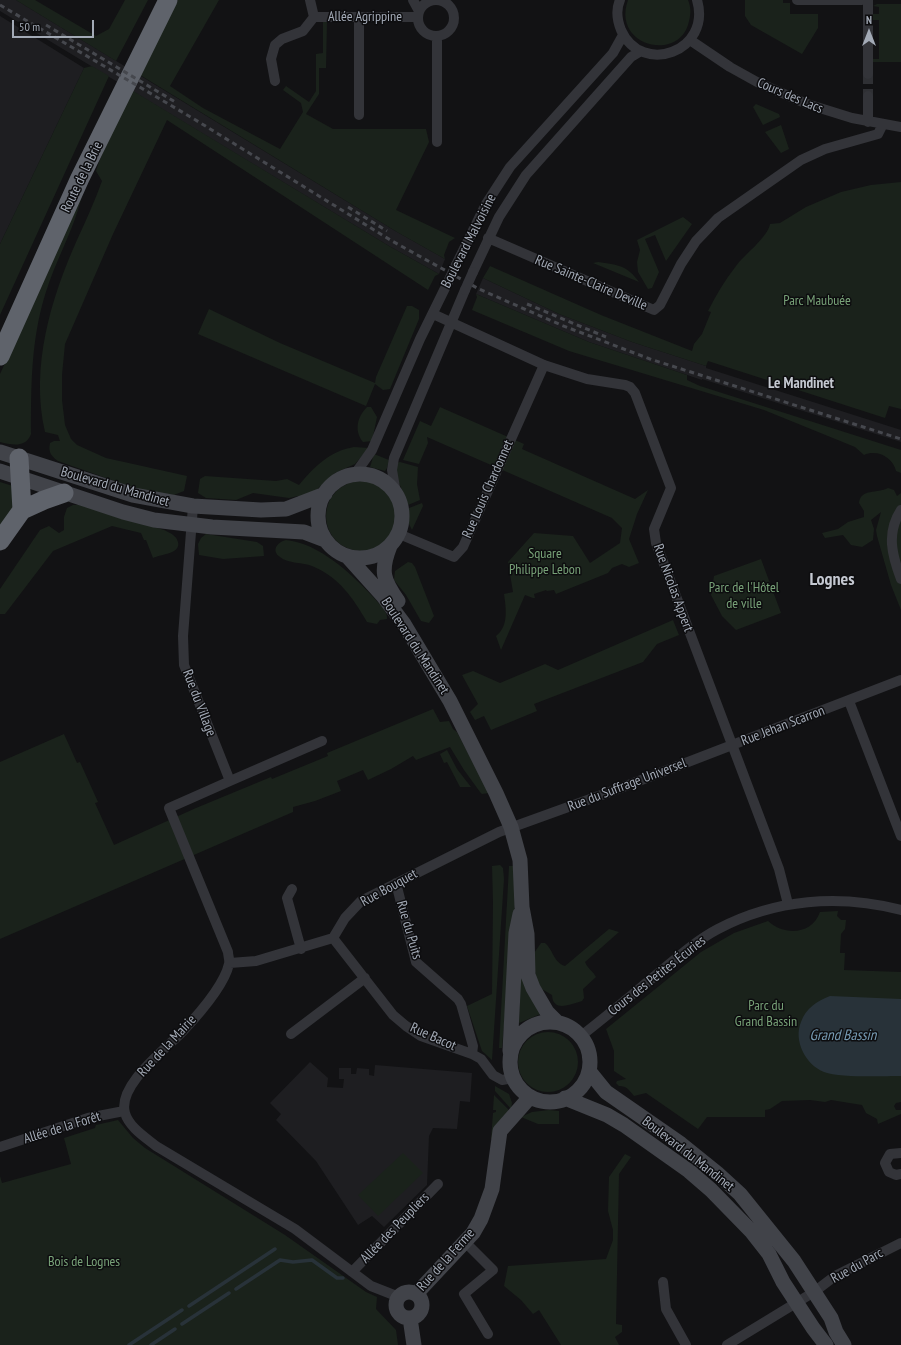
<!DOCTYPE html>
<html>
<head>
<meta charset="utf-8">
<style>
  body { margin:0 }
  #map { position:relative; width:901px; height:1345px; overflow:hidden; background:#121214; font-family:"PT Sans Narrow",sans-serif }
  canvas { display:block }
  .north { position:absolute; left:849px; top:12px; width:40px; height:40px; -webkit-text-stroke:3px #0d0d0f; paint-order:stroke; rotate:0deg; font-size:11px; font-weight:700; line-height:16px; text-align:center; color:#a3aab6 }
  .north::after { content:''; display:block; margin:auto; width:14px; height:18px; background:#a3aab6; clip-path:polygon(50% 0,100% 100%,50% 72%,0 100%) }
  .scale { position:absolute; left:12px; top:20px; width:82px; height:18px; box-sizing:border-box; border:2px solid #a3aab6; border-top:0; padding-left:5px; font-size:12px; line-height:14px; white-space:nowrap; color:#a3aab6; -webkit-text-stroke:3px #0d0d0f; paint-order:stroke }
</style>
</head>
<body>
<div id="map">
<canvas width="901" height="1345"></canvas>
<div class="north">N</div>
<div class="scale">50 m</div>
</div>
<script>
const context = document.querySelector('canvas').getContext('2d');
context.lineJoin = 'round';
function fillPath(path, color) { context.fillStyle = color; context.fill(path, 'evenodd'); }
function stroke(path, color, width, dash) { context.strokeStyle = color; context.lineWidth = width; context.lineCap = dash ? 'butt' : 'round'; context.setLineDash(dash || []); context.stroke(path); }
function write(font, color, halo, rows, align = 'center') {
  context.font = font + ' "PT Sans Narrow",sans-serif'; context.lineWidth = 3; context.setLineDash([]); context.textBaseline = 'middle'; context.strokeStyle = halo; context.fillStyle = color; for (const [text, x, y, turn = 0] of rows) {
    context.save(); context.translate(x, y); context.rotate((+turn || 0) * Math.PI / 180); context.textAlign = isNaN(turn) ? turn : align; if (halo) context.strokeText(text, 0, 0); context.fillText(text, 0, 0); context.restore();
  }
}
fillPath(new Path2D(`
  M0,0h16l381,232 48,27 -6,15 -50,-28 -389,-235z
  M0,16l84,52 -84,176z
  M483,278l76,36 73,28 74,24v2l195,62v12l-199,-63v1l-113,-38 -113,-48z
  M310,1062l18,16 -1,9 16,1 1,-9h-5v-11h12v6h5l1,-6 12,1v6l5,1 1,-11 97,8 -2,29 -10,-1 -3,28 -24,-1 -4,8 -2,49 -43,42 -12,-11 -14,9 -42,-64 -40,-41 5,-6 -11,-11z`), '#1e1e21');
fillPath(new Path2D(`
  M16,0h19l61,36 13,-7 16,-29h23l-32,61z
  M178,0h41l-49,86 33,22 77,41 23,-37 -2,-9 -18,-13 3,-4 23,16 7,-11v-37l7,-1v-31h4l-1,46h-7v26l-13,20 27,15h93l3,13 -33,68 59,28 -6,4 -5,13 1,4 -48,-27 -257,-157z
  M628,0h60c3,7 3,14 1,21 -8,42 -78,26 -61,-21z
  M745,0h38v3h7v11h28v14l-16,26 -51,-29 -6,-9z
  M877,4h24v58h-28v-3h6v-39h-6v-6h6v-7l-6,-1z
  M92,66l17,10 -109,239v-71l84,-176z
  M130,89l259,157 50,28 -4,2 -7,14 -3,-2 -258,-168 -54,114 -48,110 -3,31v25l3,25 6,14 6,6 29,13 81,18 -3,15 -10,4 -34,-5 -82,-29c-7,-5 -10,-9 -8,-18l4,-2h6l-2,-6 -13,-3c-15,-65 6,-134 32,-192 9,-20 18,-39 25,-59l-6,-10 3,-9z
  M756,104l23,10 1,3 -17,8 -10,-18z
  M781,125l8,24 -8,4 -16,-21z
  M901,182v227l-12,-3 -4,12 -177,-57 -2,5 -74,-24 -73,-28 -76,-36 7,-12 111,49 91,36 2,-7 8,-10 9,-22 -3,-1c8,-16 17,-31 28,-45 9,-12 32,-29 34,-42l10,-1 26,-16 35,-15 30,-7z
  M82,196c-8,34 -27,65 -37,99 -14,46 -14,91 -14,139 -5,14 -19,11 -31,8v-68z
  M683,217l9,7 -26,37 -11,-26 -10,4 14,33 -7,16 -4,1 -10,-17 -1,-10 3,-12 -3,-10z
  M598,262c20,3 29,3 41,20l-46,-19z
  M476,294l113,48 98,33v5l13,6 201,64v23l-5,-2c-3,-13 -18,-22 -32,-16l-9,-8 -91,-37 -195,-59 -97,-41 5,-13z
  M407,306h5l7,4v9l-29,70 -7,1 -8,-6 -9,22 -168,-72 11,-25 71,34 95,40 1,-6z
  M367,407h4l6,10 -5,24 -9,1c-9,-11 -6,-25 4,-35z
  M440,407l84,37 -2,5 113,50 13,-9 -11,24 -8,25 10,24 -10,4 -7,-3 -10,4 -4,5 -52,21 -2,-4 -7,1 -1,-1 -12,4 1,4h-2l-8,-3 -24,55 -5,-14c13,-10 10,-28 8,-42l9,-2 -5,-30 26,-29 39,3 17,27 30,-20 2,-15 -10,-10 -185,-81 1,6 -9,21 -16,-4 17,-39 11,5z
  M354,447l15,1 -14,16 -20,9 -21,19 -16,8v-4l-9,2 -36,-5 -17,7 -30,-2 -8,-5 2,-14 5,-3 71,5 11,-2 12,6c16,-19 31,-34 55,-38z
  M374,454l15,6 -2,8 -2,3 -15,-4z
  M400,462l18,5 -1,17 3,16 -12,5 -11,-27v-15z
  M326 516a35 35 0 1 1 70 0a35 35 0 1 1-70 0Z
  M0,482l16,5 2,12 -18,31z
  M888,488l6,2 3,6 4,-3v117l-10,-25 -14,-49 -1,-6 5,-18 -10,8 3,9 -1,11 -11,7 -11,-2 -8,-10 -18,3 -3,-5 16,-4 10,-7 16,-5v-6l-5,-8c2,-15 18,-9 29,-15z
  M422,503l1,3 -11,24 -3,-6v-16z
  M73,505h8l83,25c6,3 12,5 14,12 3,12 -17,12 -25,16l-7,-18h-2l-3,-7 -29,-7 -59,25 -48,63h-5v-25l40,-59 9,-4 10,7 5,-3v-13l3,-9z
  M206,534l51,8 6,4 1,10 -41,3 -24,-4 -1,-11 3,-6z
  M286,540c33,3 67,35 88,58 5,6 14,13 13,21l-7,1 -3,4 -10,-2c-14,-24 -28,-45 -55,-56 -9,-4 -24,-2 -32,-9 -9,-6 -3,-15 6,-17z
  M761,559l20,54 -45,17 -14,-14 -11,-21 3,-19z
  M408,562l4,1 3,4 19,49 -5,7 -8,-2 -15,-26 -12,-15 1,-9z
  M673,620l6,15 -22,9 -14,18 -109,42 3,7 -46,19 -7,-14 -9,4 -5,-8 8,-8 -16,-29 11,-4 27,12 45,-19 13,6z
  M433,709l7,13 9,-1 4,8 4,3 32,61 -7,1 -2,-2 -16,-22 -14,-23 -34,13 -3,-4 -22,13 -23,11 -5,-10 -26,11 4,10 -26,10 -22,6v5l-293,127v-177l64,-28 13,29 3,-1 18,40 -3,1 19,42 82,-37 75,-31 1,2 56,-23 -1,-3z
  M447,750l10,19 14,18h-11l-13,-25 -3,1 -4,-9z
  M500,865l3,3 1,11 -12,181 -10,-9 -15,-45 25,-12 1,-92 -1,-36z
  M509,866h5l2,28 -14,154h-3z
  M838,911l-1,5 4,4h5l-1,9 -4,5 -1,19h5l-1,17 57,2v130l-5,1 -2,3 2,4h5v4l-23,10 -1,-5 -11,-6 -4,-8 -31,-5 -6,2 -15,-2 -28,1 -12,8 -5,1v7h-58l-9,12 -52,-36 -12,3c-5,-6 -7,-10 -15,-10l-3,-3 1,-2 9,-2 -12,-8v-20l-8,-22 95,-77 33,-19 34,-12c16,15 44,14 52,-9z
  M609,929l10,3 -34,30c3,7 8,9 11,15l-13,12 1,9 -2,3c-11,3 -29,12 -30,-6l-12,-7 -3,-6 -5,-26 9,-13h4c9,8 8,19 20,23z
  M520,974l23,39 -24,10z
  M518 1062a30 30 0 1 1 60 0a30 30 0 1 1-60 0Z
  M495,1086l14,8 3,9 -1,6 -16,-18z
  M494,1095l14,14 1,3 -16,27h-2l2,-26 3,-1v-2h-3z
  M549,1110l10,1v13h-21l-17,-7 11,-5z
  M118,1120l15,18 12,10 140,87 81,57 11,5 -1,12 20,21 2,15h-398v-169l2,7 69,-19 -7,-26 31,-10 1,-3z
  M403,1153l20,20 -45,43 -20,-21z
  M625,1154l6,3 -12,17 -3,150 6,1v7l-7,5 4,8h-58l-22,-35 -6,4 -12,-14 -17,-14 4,-20 98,-7 7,-19v-10l-5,-19 1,-34z`), '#1a221b');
fillPath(new Path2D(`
  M830,996l71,3v77c-19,0 -61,2 -77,-4 -18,-7 -31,-31 -23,-50 5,-14 16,-21 29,-26z`), '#283239');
stroke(new Path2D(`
  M236,1289l44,-29 13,2 19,-2 25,18h6
  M189,1306l86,-57
  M182,1324l47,-31
  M129,1345l53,-35
  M151,1345l24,-16`), '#283239', 3.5);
stroke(new Path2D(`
  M868,74v22`), '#2f3034', 10, [10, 5]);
stroke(new Path2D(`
  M418 18a18 18 0 1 1 36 0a18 18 0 1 1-36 0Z
  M310,0l4,17
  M413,0l6,11
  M620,0c-4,9 -3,20 1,30 21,47 91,21 76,-30
  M797,0h65
  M437,37v105
  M690,40l40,27 27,15 50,22 45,14 49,9
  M868,74v-74
  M275,81l-4,-22 4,-14 7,-6 21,-8 11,-14h103
  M868,96v26
  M359,115v-98
  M488,238l166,72 6,-5 21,-41 15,-23 22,-23 83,-58 24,-11 53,-15 5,-10
  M456,265l30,-61 24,-37 103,-114 10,-18
  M473,272l26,-55 27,-42 105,-118 10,-6
  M433,314l111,51 43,14 38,6 5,2 5,6 36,95 -17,41 2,14 123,326 9,35
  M355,474l17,-24 48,-111 28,-57
  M396,493l-4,-23 2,-12 71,-168
  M193,506l-10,130 1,29 46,116 -61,27 59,144c0,4 2,8 1,12 -5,22 -31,51 -46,67 -17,18 -66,54 -58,82 4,14 20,24 31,33l139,83 76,57 28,11
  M901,510c-15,23 -9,45 0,69
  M399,534l55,23 9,-10 81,-182
  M849,701l52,135
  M230,781l92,-40
  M396,883l20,79 42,37 3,5 12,42 -1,8
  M292,889l-5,9 14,51
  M333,938l60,77 13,11 15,10 51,18 9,5 12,16 9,5 11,-2
  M230,963l26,-2 77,-23 12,-20 16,-17 138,-69 119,-43 283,-109
  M291,1034l74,-56
  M581,1036c27,-21 53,-43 80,-65 18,-15 36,-31 57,-42 57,-30 121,-35 183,-19
  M0,1147l88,-29 36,-7
  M901,1153l-11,1 -5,9 4,9 7,3 5,-1
  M465,1242l28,28 -29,24 24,40
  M352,1272l86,-88
  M663,1282l3,27 20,36
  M727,1345l87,-53 21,-16 66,-33`), '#333439', 10);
stroke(new Path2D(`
  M0,452l133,43 60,11 68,4 25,-1 39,-15
  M0,471l123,41 31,8 58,7 92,5 21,8
  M318 516a42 42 0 1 1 84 0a42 42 0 1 1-84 0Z
  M390,546c-10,25 -7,34 8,55
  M347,556l36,40 21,28 46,77 46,92 15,34 9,33 2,47 5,27 1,41 5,13 14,24 10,10
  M510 1062a40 40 0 1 1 80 0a40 40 0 1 1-80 0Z
  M510,1051l6,-118 4,-19
  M589,1071l17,21 75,52 36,29 23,21 54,67 37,57 5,14 8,13
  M565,1098l42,17 17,10 65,46 22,19 40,41 18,23 14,28 30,46 13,17
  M396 1305a13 13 0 1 1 26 0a13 13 0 1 1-26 0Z
  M416,1294l57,-61 8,-14 11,-30 8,-58 30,-34
  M410,1318l4,27`), '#414349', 15);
stroke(new Path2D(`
  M0,356l80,-178 88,-178
  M19,458l3,52
  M0,541l22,-31 22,-10 20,-7`), '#5f636b', 19);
stroke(new Path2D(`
  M0,5l194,114 198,122 87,48 82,36 89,34 251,80
  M46,25l131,78
  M348,207l39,24
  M527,304l79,33`), '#46484e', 3, [5, 4]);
stroke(new Path2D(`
  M448,282l8,-17
  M465,290l8,-18`), '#333439', 10);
write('14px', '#a3aab6', '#0d0d0f', [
  ["Allée Agrippine",365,17],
  ["Cours des Lacs",790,96,23],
  ["Route de la Brie",82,177,-64],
  ["Boulevard Malvoisine",469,241,-63],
  ["Rue Sainte-Claire Deville",591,283,23],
  ["Boulevard du Mandinet",115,487,16],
  ["Rue Louis Chardonnet",488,489,-66],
  ["Rue Nicolas Appert",673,588,70],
  ["Boulevard du Mandinet",415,646,57],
  ["Rue du Village",199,703,69],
  ["Rue Jehan Scarron",783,726,-21],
  ["Rue du Suffrage Universel",627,785,-21],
  ["Rue Bouquet",389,888,-29],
  ["Rue du Puits",409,930,74],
  ["Cours des Petites Écuries",657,976,-38],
  ["Rue Bacot",433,1037,24],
  ["Rue de la Mairie",167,1046,-47],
  ["Allée de la Forêt",62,1128,-17],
  ["Boulevard du Mandinet",688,1154,38],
  ["Allée des Peupliers",395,1228,-46],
  ["Rue de la Ferme",446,1260,-48],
  ["Rue du Parc",857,1266,-29]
]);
write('14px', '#78a278', '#0d0d0f', [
  ["Parc Maubuée",817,301],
  ["Square",545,554],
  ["Philippe Lebon",545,570],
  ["Parc de l'Hôtel",744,588],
  ["de ville",744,604],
  ["Parc du",766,1006],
  ["Grand Bassin",766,1022],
  ["Bois de Lognes",84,1262]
]);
write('bold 15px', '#c4c8d1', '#0d0d0f', [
  ["Le Mandinet",801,384]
]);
write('italic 15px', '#779bb4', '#0d0d0f', [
  ["Grand Bassin",843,1036]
]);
write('bold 18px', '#c4c8d1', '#0d0d0f', [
  ["Lognes",832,580]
]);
</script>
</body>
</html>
